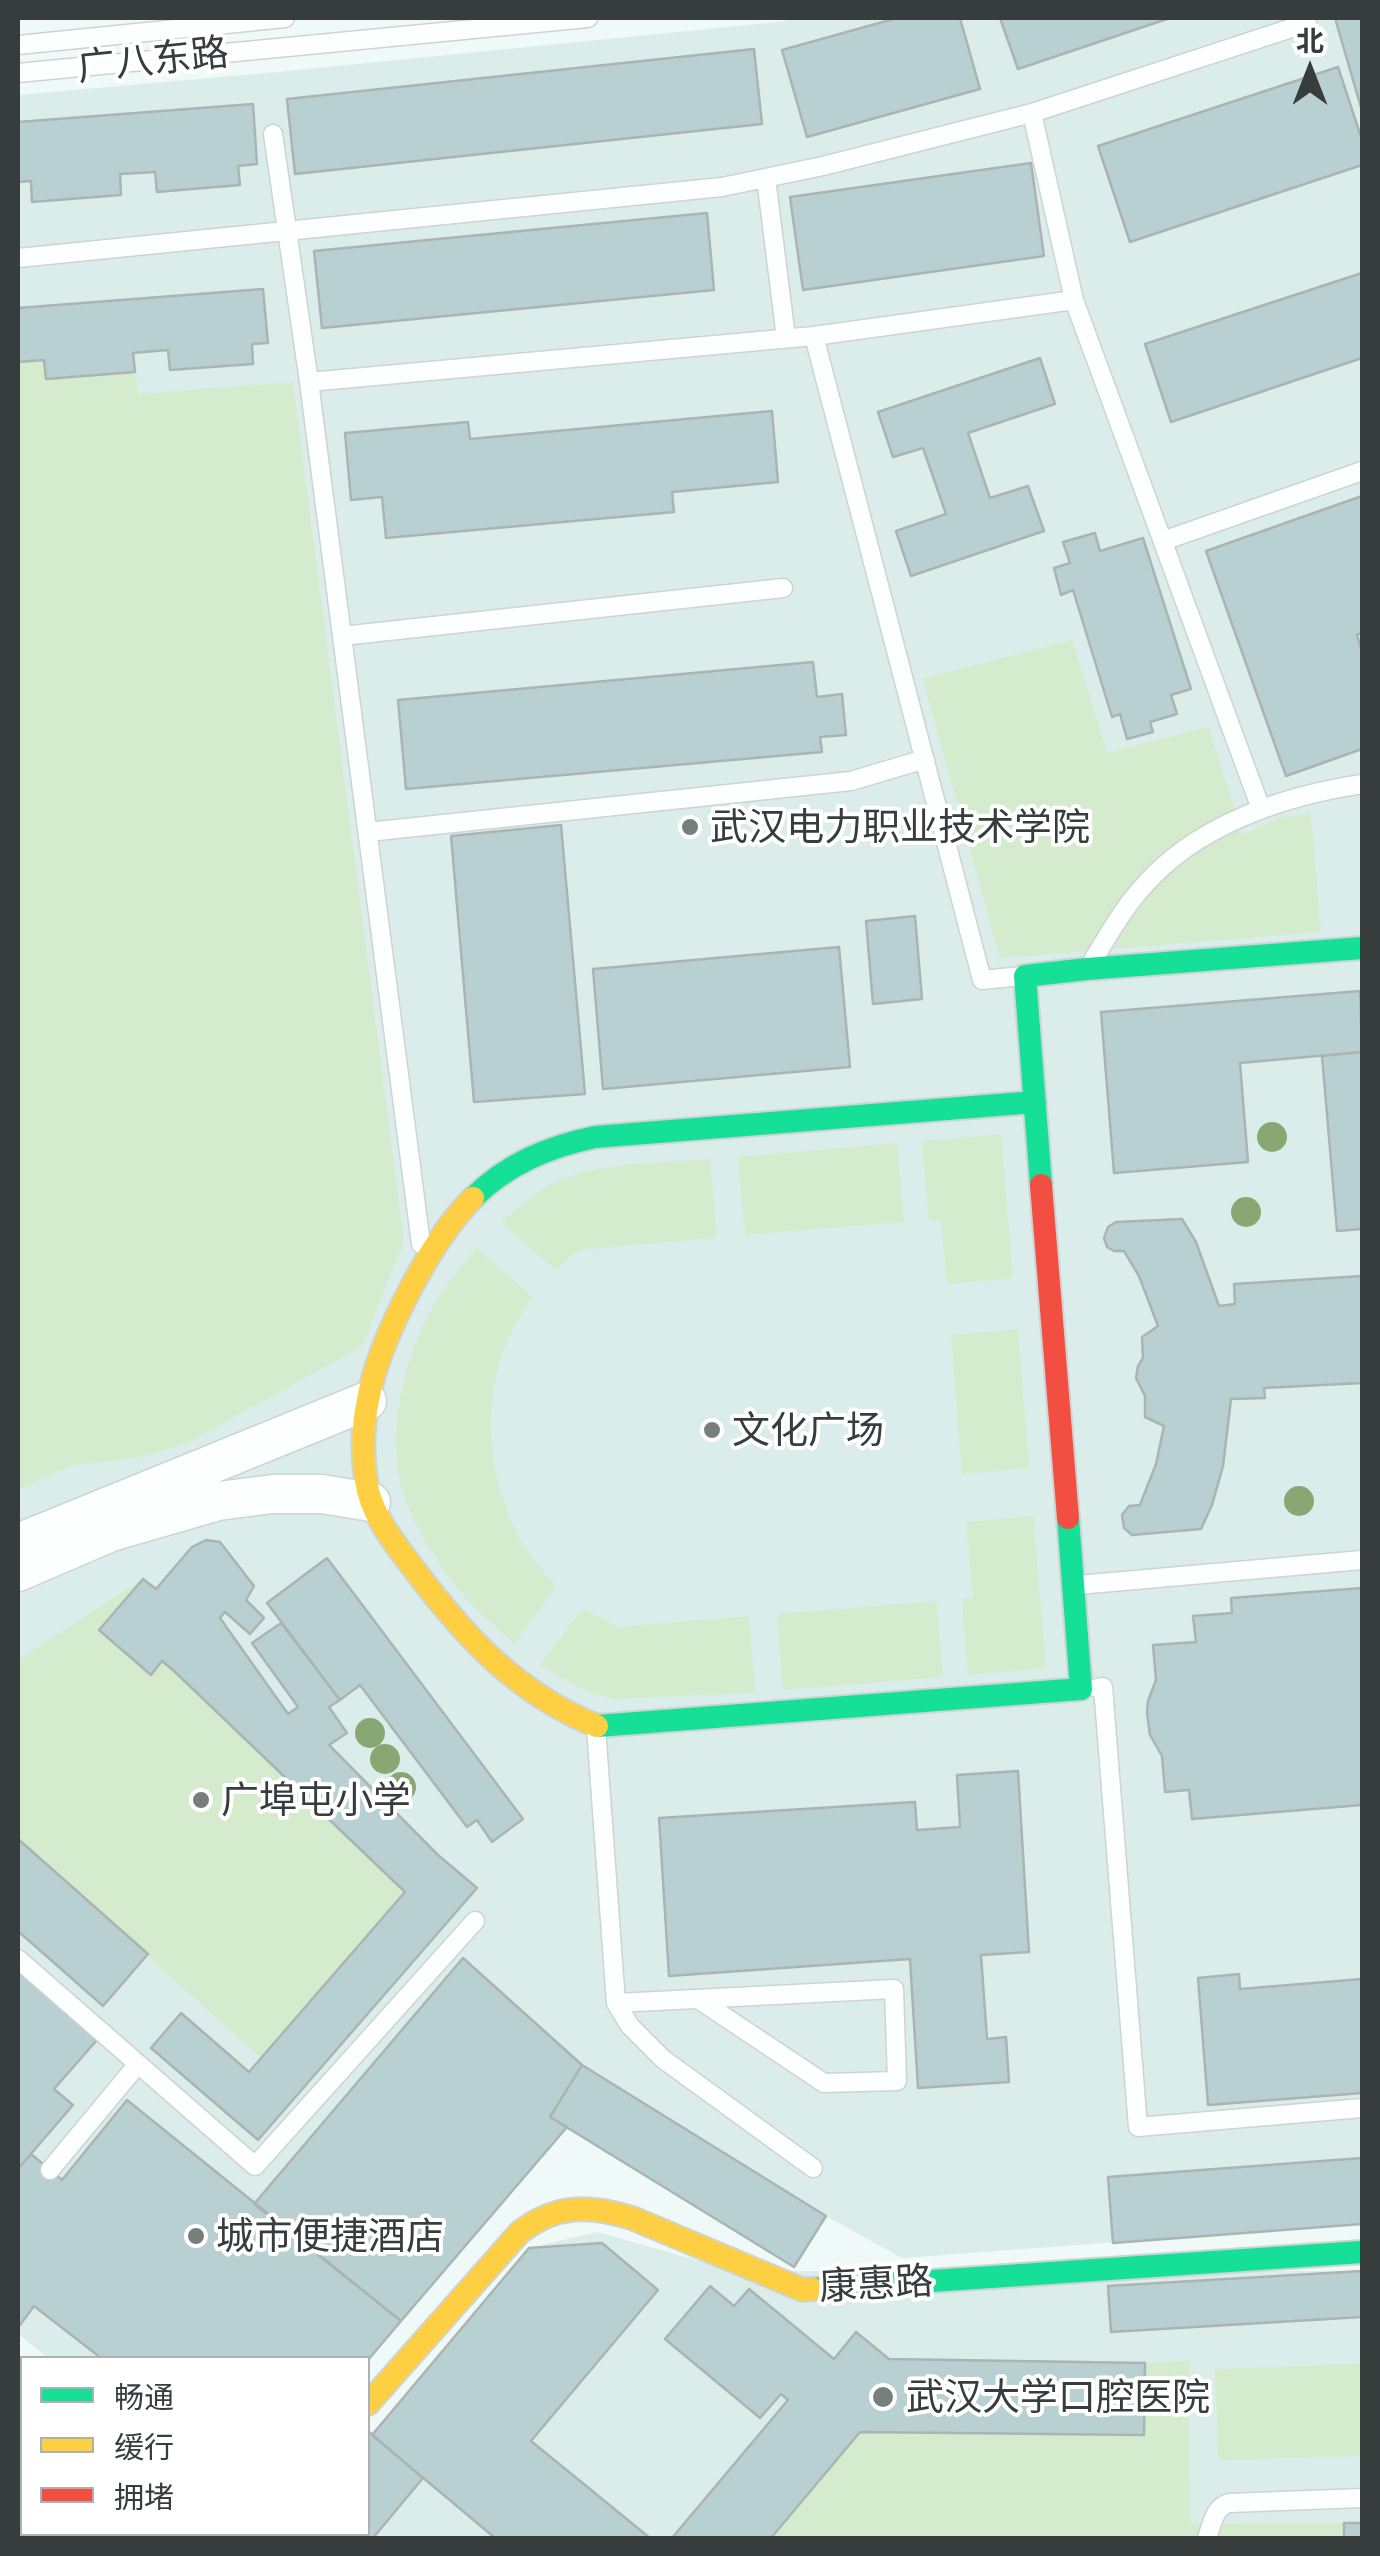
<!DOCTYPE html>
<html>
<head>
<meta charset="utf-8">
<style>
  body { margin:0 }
  #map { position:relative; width:1380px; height:2556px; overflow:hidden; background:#eff9f7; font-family:Commissioner,"Noto Sans SC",sans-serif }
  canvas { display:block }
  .frame { position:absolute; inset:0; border:20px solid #363d3c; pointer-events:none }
  .legend { position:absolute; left:20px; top:2356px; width:350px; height:180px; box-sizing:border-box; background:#fff; border:2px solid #afb1b1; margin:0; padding:12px 18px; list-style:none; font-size:30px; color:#363d3c }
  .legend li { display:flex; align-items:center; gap:20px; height:50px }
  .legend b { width:50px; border:2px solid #afb1b1 }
  .north { position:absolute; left:1260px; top:20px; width:100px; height:100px; -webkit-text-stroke:8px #fff; paint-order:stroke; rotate:0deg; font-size:28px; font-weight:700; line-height:40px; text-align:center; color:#363d3c }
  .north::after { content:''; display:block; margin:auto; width:35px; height:45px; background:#363d3c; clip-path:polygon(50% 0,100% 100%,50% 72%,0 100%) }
</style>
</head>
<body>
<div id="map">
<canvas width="1380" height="2556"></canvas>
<div class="frame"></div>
<ul class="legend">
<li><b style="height:12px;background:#16e098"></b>畅通</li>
<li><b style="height:12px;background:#ffcf43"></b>缓行</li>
<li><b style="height:12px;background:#f24e42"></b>拥堵</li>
</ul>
<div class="north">北</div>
</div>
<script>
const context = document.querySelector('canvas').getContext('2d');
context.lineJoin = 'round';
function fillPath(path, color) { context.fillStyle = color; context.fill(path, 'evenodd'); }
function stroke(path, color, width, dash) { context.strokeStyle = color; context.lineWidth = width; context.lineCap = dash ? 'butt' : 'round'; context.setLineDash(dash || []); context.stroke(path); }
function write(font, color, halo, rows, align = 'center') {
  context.font = font + ' Commissioner,"Noto Sans SC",sans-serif'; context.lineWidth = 8; context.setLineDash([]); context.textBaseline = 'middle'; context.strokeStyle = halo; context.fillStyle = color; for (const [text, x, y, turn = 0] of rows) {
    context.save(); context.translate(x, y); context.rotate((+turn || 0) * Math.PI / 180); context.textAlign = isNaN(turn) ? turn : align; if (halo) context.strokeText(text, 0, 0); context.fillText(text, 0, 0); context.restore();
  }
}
fillPath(new Path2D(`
  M806,18h529l27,96v2110l-460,34 -76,-42 -32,51 -227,-140 -199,233v-2h-320l-30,-24v-2239l259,-23 492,-49z
  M597,2232l139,39h626v267h-989l50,-60 -51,-43 157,-187z`), '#daedea');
fillPath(new Path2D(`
  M44,360l3,19 88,-7 3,22 155,-12 111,860 -43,105 -174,96 -40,12 -36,6 -39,4 -54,25v-1128z
  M1072,640l35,113 101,-26 35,108 35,-17 33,-4 10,118 -321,26 -77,-279z
  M1001,1134l12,144 -66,6 -6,-64 -12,1 -7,-80z
  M897,1143l7,79 -159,13 -7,-78z
  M710,1159l7,79 -130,11 -11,3 -21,18 -54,-48c18,-15 35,-31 56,-41 44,-19 106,-18 153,-22z
  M476,1248l56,48c-9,15 -19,31 -26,47 -24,60 -18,130 9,187 10,21 26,39 41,56l-42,58c-18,-18 -39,-34 -55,-54 -22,-28 -42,-59 -54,-93 -21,-59 -1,-141 30,-193 12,-20 27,-38 41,-56z
  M1018,1329l11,139 -67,6 -11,-139z
  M1033,1516l13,152 -78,7 -6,-76 11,-2 -7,-75z
  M143,1579l-44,51 51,44 12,-13 12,10 231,221 -144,166 -243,-219v-179z
  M936,1601l7,76 -160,13 -6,-76z
  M583,1609l36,18 130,-11 6,77 -141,6c-27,-6 -50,-19 -74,-34z
  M1189,2361l1,163 154,-1v15h-573l89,-106 283,3 2,-72z
  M1362,2364v92l-144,4 -3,-91z`), '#d4ebcd');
const building = new Path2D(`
  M897,18h63l20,71 -173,48 -25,-87z
  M1000,18h170l-152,51z
  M1335,18h27v93z
  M754,49l8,75 -467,50 -8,-75z
  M1338,67l24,73v25l-232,77 -32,-96z
  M253,104l4,60 -19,2 2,19 -83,7 -2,-20 -35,2 1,21 -89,7 -1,-21 -13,1v-60z
  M1031,163l13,93 -241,34 -13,-93z
  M707,213l7,77 -392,38 -8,-77z
  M1362,273v85l-191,64 -26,-78z
  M263,289l5,54 -16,1 1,20 -83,6 -2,-20 -35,3 2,19 -89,7 -2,-19 -26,2v-54z
  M1040,358l15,46 -87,29 22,65 38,-12 16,45 -133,45 -15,-45 50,-17 -23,-66 -30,9 -15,-45z
  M772,411l6,71 -106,10 2,20 -288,26 -4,-41 -31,3 -6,-67 123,-11 2,17z
  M1362,496v137l-5,2 5,16v98l-76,27 -80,-225z
  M1095,533l5,18 43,-13 48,151 -20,6 6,19 -27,8 3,10 -26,7 -7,-25 -8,3 -39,-127 -12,5 -7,-27 16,-5 -7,-21z
  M813,662l4,35 25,-3 4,41 -26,2 2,15 -416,37 -8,-89z
  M561,825l24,269 -111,8 -23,-266z
  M915,916l7,83 -49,5 -7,-83z
  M839,947l11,120 -247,22 -10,-120z
  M1360,991l2,61 -122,11 8,99 -134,11 -13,-161z
  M1362,1052v177l-25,2 -15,-175z
  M1182,1219l14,23 23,64 16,-2 -1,-20 128,-8v107l-98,5 1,10 -34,1 -8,67 -11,39 -11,24 -69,6 -8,-7 -2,-13 7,-9 11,-1 16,-41 8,-38 -19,-9v-21l-9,-18 2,-12 5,-8 -1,-21 16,-11 -19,-50 -15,-25h-10l-7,-4 -3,-9 4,-11 8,-5z
  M206,1540l14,2 34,44 -8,14 18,18 -14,16 -25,-22 -5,6 68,96 10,-7 -46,-64 29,-20 59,77 -11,7 18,26 -18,12 109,110 39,33 -219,252 -107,-92 30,-35 68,59 156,-180 -231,-221 -12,-10 -11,14 -52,-45 44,-51 13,10 36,-42z
  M327,1558l196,261 -31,23 -15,-22 -10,7 -107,-142 -20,15 -73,-97z
  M1362,1588v217l-170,14 -3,-29 -24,2 -3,-36 -12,-21 -3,-22 1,-12 8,-21 -3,-35 43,-3 -3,-26 39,-3 -1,-15z
  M1018,1771l11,181 -48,3 6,84 19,-2 3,45 -91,6 -8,-129 -241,17 -10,-158 256,-16 2,28 43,-3 -3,-52z
  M18,1839l130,115 -45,52 -85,-75z
  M463,1958l119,107 -32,52 17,10 -166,194 -147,-117z
  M18,1971l79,69 -43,49 19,16 -55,64z
  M1239,1974l1,15 122,-10v114l-154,12 -10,-127z
  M582,2065l244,151 -32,51 -244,-150z
  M127,2100l274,221 -33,39v-2h-267l-67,-52 -14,19 -2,-2v-154l13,-15 31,26z
  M1362,2158v66l-249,19 -5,-66z
  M602,2243l56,47 -127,151 119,97h-155l-123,-103 157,-187z
  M1362,2271v46l-251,15 -3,-46z
  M710,2286l24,20 15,-17 85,70 22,-27 33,27 256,4 -1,72 -284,-3 -89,106h-99l116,-138 -7,-6 -21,24 -95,-79z
  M368,2431l55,47 -50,60h-98l4,-4h89z
  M1344,2523h18v15h-18z`);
fillPath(building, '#b8d0d2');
stroke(building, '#acb4b3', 2.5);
const lane = new Path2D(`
  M18,45l267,-27
  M18,73l570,-55
  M1032,113l42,187 187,509
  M273,134l36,248 112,862
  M766,178l20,160
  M18,258l704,-71 101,-21 209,-53 275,-90
  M814,336l168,644 40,-4
  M309,382l505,-46 260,-36
  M1163,541l199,-70
  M342,636l441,-48
  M368,832l483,-51 74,-22
  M1093,960c15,-24 29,-50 48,-71 54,-64 142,-93 221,-105
  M1078,1585l284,-25
  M1097,1688l6,-1 35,440 224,-19
  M596,1728l20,275 14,23 33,33 150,109
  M18,1959l237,207 220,-245
  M616,2003l278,-14 3,92 -73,2 -126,-84
  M50,2170l88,-106
  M1207,2538c5,-13 7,-31 22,-35l133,-5`);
const street = new Path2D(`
  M18,1543l349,-142
  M18,1572l93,-40 107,-31 55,-7h49l49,8
  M249,2538l4,-4`);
const fast = new Path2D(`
  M1041,1185l-16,-209 62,-7 275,-21
  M473,1198c34,-34 75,-51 122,-61l440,-35
  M597,1726l484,-37 -13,-171
  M813,2289l549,-37`);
const slow = new Path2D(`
  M473,1198c-43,43 -94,142 -105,202 -6,29 -6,61 0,91 8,30 28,54 46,78 51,68 102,124 183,157
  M368,2404l152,-172c37,-28 69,-27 112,-14l171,72 10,-1
  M18,2437l4,4`);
const jam = new Path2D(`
  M1041,1185l27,333
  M133,2534l6,4`);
stroke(lane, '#cdd4d3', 21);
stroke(street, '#cdd4d3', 41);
stroke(fast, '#cdd4d3', 26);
stroke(slow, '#cdd4d3', 26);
stroke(jam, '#cdd4d3', 26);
stroke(lane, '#fdfefe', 18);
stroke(street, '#fdfefe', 38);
stroke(fast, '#16e098', 22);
stroke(slow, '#ffcf43', 22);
stroke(jam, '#f24e42', 22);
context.fillStyle = '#89a773';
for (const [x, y] of [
  [1272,1137],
  [1246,1212],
  [1299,1501],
  [370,1733],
  [385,1759],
  [401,1787]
]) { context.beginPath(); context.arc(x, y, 15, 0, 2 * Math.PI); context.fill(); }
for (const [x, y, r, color] of [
  [690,827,10,"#777f7d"],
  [712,1430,10,"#777f7d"],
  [201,1800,10,"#777f7d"],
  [196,2236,10,"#777f7d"],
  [883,2397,12,"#777f7d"]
]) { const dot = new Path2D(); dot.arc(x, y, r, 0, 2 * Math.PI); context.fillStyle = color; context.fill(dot); stroke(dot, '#fff', 4); }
write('38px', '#363d3c', '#fff', [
  ["广八东路",153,60,-6],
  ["康惠路",876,2284,-3]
]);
write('38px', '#363d3c', '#fff', [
  ["武汉电力职业技术学院",710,827],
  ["文化广场",732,1430],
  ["广埠屯小学",221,1800],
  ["城市便捷酒店",216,2236],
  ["武汉大学口腔医院",906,2397]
], 'left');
</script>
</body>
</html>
